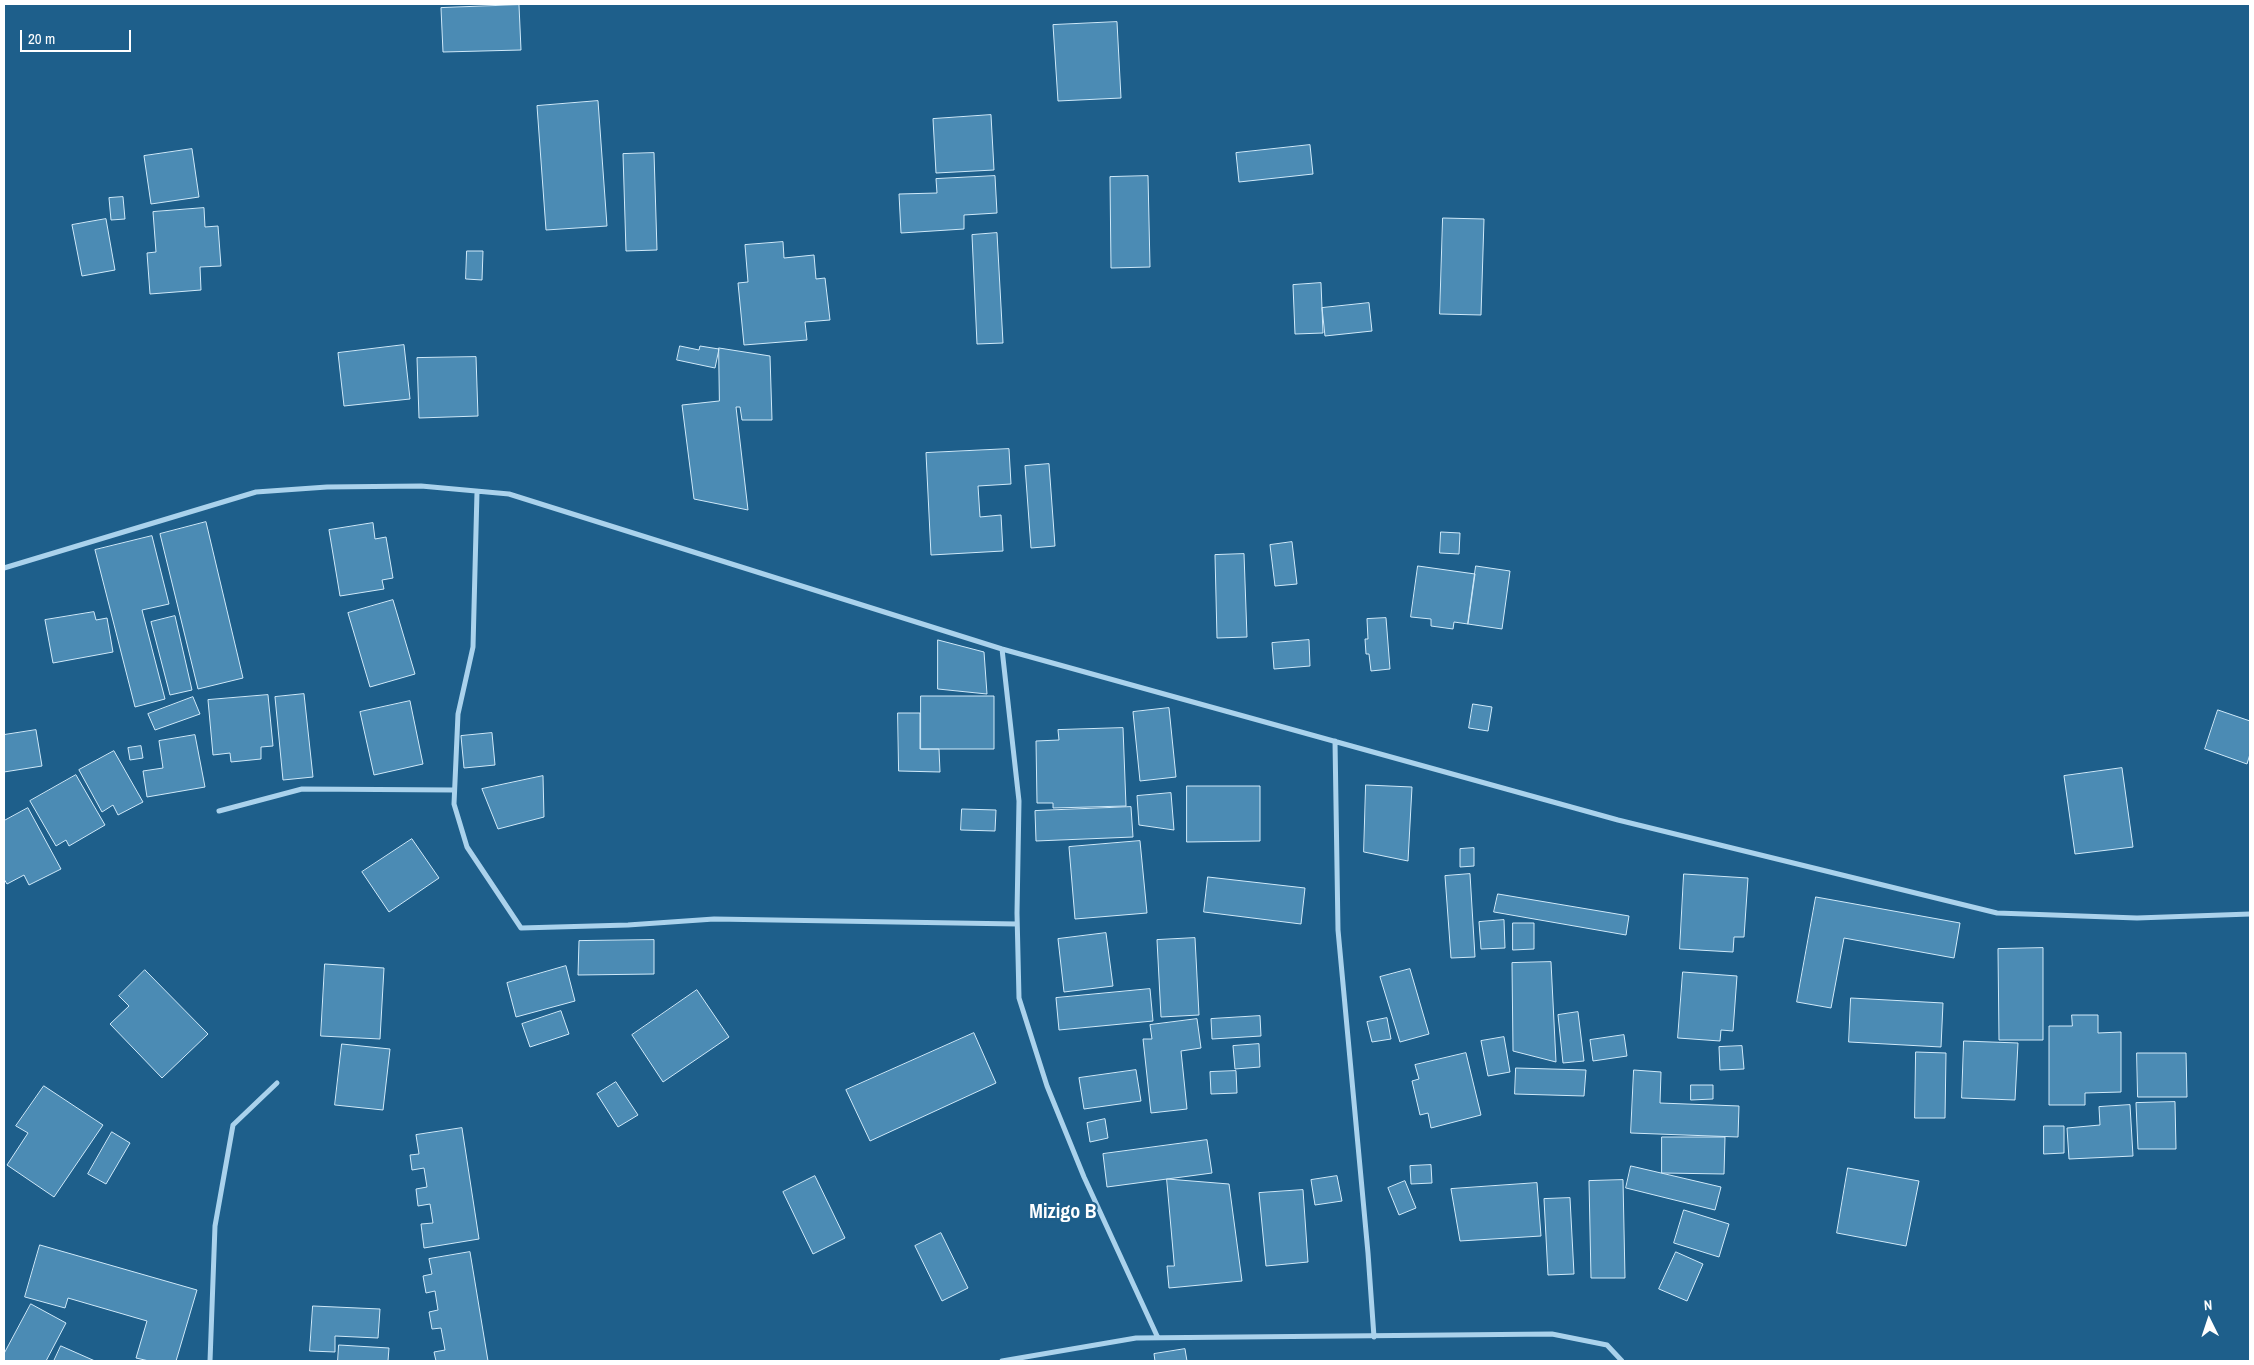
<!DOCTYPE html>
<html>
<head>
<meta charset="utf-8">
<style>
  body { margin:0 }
  #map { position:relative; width:2254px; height:1365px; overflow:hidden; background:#1e5f8b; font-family:"Archivo Narrow",sans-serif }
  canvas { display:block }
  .frame { position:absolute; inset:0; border:5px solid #fff; pointer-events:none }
  .north { position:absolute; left:2184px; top:1295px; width:50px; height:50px; -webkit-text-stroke:4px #1e5f8b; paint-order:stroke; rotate:356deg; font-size:14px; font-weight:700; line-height:20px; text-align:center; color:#fff }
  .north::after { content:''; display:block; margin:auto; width:18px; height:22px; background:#fff; clip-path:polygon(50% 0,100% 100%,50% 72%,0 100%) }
  .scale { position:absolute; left:20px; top:30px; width:111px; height:22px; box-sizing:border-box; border:2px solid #fff; border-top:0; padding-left:6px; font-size:15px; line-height:18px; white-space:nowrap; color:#fff; -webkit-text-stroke:4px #1e5f8b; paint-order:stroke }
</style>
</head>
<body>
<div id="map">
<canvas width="2254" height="1365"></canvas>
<div class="frame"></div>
<div class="north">N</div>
<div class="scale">20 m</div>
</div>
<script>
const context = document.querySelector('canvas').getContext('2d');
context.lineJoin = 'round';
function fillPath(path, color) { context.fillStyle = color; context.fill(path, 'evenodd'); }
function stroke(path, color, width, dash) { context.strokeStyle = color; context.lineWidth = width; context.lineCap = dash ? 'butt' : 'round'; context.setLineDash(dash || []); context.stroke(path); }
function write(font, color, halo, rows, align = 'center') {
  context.font = font + ' "Archivo Narrow",sans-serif'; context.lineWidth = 4.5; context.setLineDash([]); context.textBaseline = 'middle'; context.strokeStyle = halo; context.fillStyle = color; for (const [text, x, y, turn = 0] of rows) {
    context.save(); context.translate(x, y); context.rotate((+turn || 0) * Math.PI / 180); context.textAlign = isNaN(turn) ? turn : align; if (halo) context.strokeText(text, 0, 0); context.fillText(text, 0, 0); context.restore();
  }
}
const building = new Path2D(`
  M519,5l2,45 -78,2 -2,-44z
  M1117,22l4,76 -63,3 -5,-76z
  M598,101l9,125 -61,4 -9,-124z
  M991,115l3,55 -58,3 -3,-54z
  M1310,145l3,29 -74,8 -3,-29z
  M192,149l7,48 -48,7 -7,-48z
  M654,153l3,97 -31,1 -3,-97z
  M995,176l2,37 -33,2v14l-63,4 -2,-39 38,-1 -1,-14z
  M1148,176l2,91 -39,1 -1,-91z
  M123,197l2,22 -14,1 -2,-22z
  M204,208l1,19 13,-1 3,40 -21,1 1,23 -51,4 -3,-41 9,-1 -3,-40z
  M1443,218l41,1 -3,96 -41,-1z
  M106,219l9,51 -33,6 -10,-51z
  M997,233l6,110 -26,1 -5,-109z
  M783,242l1,16 30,-3 2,24 9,-1 5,42 -25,2 2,18 -63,5 -6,-62 10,-1 -3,-37z
  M467,251h16l-1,29 -16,-1z
  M1321,283l2,50 -28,1 -2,-49z
  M1369,303l3,28 -47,5 -3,-28z
  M404,345l6,54 -66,7 -6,-53z
  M680,346l19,4 1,-4 19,3 -4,19 -38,-8z
  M719,348l51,8 2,64h-30l-2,-13h-4l12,103 -54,-11 -12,-94 37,-4z
  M476,357l2,59 -59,2 -2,-60z
  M1009,449l2,35 -33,2 2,31 21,-2 2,36 -72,4 -5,-102z
  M1049,464l6,82 -24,2 -6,-82z
  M206,522l37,156 -45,11 -38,-155z
  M373,523l2,16 11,-2 7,41 -11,2 2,9 -44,7 -11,-66z
  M1441,532l19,1 -1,21 -19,-1z
  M152,536l17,68 -27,6 23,89 -30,8 -40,-157z
  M1292,542l5,42 -22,2 -5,-41z
  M1244,554l3,83 -30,1 -2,-83z
  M1418,566l57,8 -7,50 -14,-2 -1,7 -22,-3v-7l-20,-2z
  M1476,566l34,5 -8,58 -34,-5z
  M393,600l22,74 -45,13 -22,-74z
  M94,612l2,8 11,-2 6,34 -60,11 -8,-43z
  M175,616l17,74 -22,5 -19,-73z
  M1386,618l4,51 -19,2 -2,-17h-3l-1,-15h3l-1,-20z
  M938,640l46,12 3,42 -49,-5z
  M1309,640l1,26 -36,3 -2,-26z
  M304,694l9,83 -30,3 -8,-83z
  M268,695l5,51 -12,1v12l-30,3 -1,-9 -17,2 -5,-55z
  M921,696h73v53h-73z
  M193,697l7,17 -45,16 -7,-16z
  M410,701l13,63 -49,11 -14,-63z
  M1473,704l19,3 -4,24 -19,-3z
  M1169,708l7,69 -36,4 -7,-69z
  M2218,710l32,11v33l-3,10 -42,-15z
  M898,713h22v36h19l1,23 -41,-1z
  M1123,728l3,78 -73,2v-5h-16l-1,-62 23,-1 -1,-10z
  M36,730l6,36 -38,6v-37z
  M492,733l3,32 -31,3 -3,-32z
  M195,735l10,52 -58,10 -4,-26 20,-3 -4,-27z
  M141,746l2,12 -13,2 -2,-12z
  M114,751l29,51 -25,13 -5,-10 -11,7 -23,-42z
  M2122,768l11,79 -58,7 -11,-78z
  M76,775l29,50 -36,21 -3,-6 -10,6 -26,-45z
  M543,776l1,41 -46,12 -16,-40z
  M1366,785l46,2 -4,74 -44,-9z
  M1187,786h73v55l-73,1z
  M1171,793l3,37 -35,-5 -2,-29z
  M1131,807l2,30 -97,4 -1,-30z
  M28,808l33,61 -32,16 -5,-10 -17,9 -3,-5v-58z
  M962,809l34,1 -1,21 -34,-1z
  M412,839l27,39 -50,34 -27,-40z
  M1140,841l7,72 -72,6 -6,-72z
  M1474,848v18l-14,1v-18z
  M1470,874l5,83 -24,1 -6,-82z
  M1684,874l64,4 -4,59h-10l-1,15 -53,-3z
  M1208,877l97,11 -4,36 -97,-12z
  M1498,894l131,22 -3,19 -132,-23z
  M1816,897l144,26 -6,35 -110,-20 -13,70 -34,-6z
  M1504,920l1,28 -24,1 -2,-27z
  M1513,923h21v26l-21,1z
  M1106,933l7,53 -49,6 -6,-53z
  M1195,938l4,77 -38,2 -4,-77z
  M654,940v34l-76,1 1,-34z
  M2043,948v92h-44l-1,-91z
  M1551,962l5,100 -43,-11 -1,-88z
  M325,964l59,4 -4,71 -59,-3z
  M566,966l9,35 -59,16 -9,-34z
  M1410,969l19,65 -29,8 -20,-65z
  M145,970l63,64 -46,44 -52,-54 19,-18 -10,-10z
  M1683,972l54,4 -4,55 -12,-1 -1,11 -42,-3z
  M1150,989l3,32 -94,9 -3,-32z
  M697,990l32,47 -66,45 -31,-47z
  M1851,998l92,5 -2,44 -92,-5z
  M561,1011l8,23 -39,13 -8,-23z
  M1578,1012l6,49 -21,2 -5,-48z
  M2072,1015h26v18l23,-1v60l-36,1v12h-36v-79h23z
  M1260,1016l1,20 -49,3 -1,-20z
  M1387,1018l4,21 -19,3 -5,-20z
  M1197,1019l4,29 -20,3 6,58 -36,4 -8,-74h9l-2,-14z
  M974,1033l22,50 -126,58 -24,-51z
  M1624,1035l3,21 -34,5 -3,-21z
  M1504,1037l6,35 -22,4 -7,-35z
  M1964,1041l54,2 -3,57 -53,-2z
  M342,1044l48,5 -7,61 -48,-5z
  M1259,1044l1,23 -25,2 -2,-23z
  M1742,1046l2,23 -24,1 -1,-23z
  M1916,1052l30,1 -1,65h-30z
  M1466,1053l15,62 -50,13 -3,-15 -8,2 -8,-34 7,-2 -4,-14z
  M2137,1053h49l1,44h-49z
  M1516,1068l70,2 -2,26 -69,-2z
  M1136,1070l5,31 -57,8 -5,-31z
  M1634,1070l27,2 -1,31 79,3 -1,31 -107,-4z
  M1236,1071l1,22 -26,1 -1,-22z
  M616,1082l22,33 -20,12 -21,-33z
  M1691,1085h22v14l-22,1z
  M44,1086l59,39 -49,72 -47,-32 21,-32 -12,-7z
  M2175,1102l1,47h-38l-2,-46z
  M2130,1105l3,51 -64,3 -2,-31 33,-3 -1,-18z
  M1105,1119l3,19 -18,4 -3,-19z
  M2044,1126h20v27l-20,1z
  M462,1128l17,111 -55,9 -3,-24 12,-1 -3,-19 -12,2 -2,-17 11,-2 -3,-19 -12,2 -2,-15 9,-1 -3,-19z
  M112,1132l18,11 -24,41 -18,-10z
  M1662,1137h63l-1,37 -62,-1z
  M1207,1140l5,33 -105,14 -4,-33z
  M1431,1165l1,18 -21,1 -1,-18z
  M1631,1166l90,21 -6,23 -89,-22z
  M1848,1168l71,13 -13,65 -69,-13z
  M815,1176l30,62 -32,16 -30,-62z
  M1337,1176l5,25 -27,4 -4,-25z
  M1167,1179l62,5 13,97 -73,7 -2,-22h7z
  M1623,1180l2,98h-34l-2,-97z
  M1405,1181l11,27 -17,7 -11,-27z
  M1537,1183l4,53 -81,5 -9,-52z
  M1303,1190l5,72 -42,4 -7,-73z
  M1570,1198l4,76 -26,1 -4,-76z
  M1684,1210l45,14 -10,33 -45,-14z
  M941,1233l27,55 -26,13 -27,-55z
  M40,1245l157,45 -21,71h-27l-13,-3 11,-37 -79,-23 -3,10 -40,-11z
  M470,1252l18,109h-52l-2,-9 11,-2 -4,-22 -9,1 -3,-17 9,-2 -3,-19 -9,2 -3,-17 9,-2 -3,-15z
  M1676,1252l27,12 -16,37 -28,-12z
  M31,1304l35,19 -20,38h-42v-7z
  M313,1306l67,3 -2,29 -43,-2v16l-25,-1z
  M339,1345l50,3 -1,13h-50z
  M61,1346l34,15h-41z
  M1185,1349l2,12h-32l-1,-7z`);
fillPath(building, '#4b8bb4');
stroke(building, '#cfe9f9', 1);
stroke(new Path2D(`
  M477,492l-4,155 -15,67 -4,90 13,43 54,81 107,-3 86,-6 303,5
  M4,568l252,-76 71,-5 94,-1 88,8 493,155 616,171 379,93 140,5 113,-4
  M1002,649l17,152 -2,112 2,85 28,88 37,91 74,161
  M1335,741l3,189 30,323 6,84
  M219,811l83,-22 152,1
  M210,1361l5,-135 18,-101 44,-42
  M1002,1361l134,-23 416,-4 55,11 15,16`), '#aad2ec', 5);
write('bold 20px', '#fff', '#1e5f8b', [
  ["Mizigo B",1063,1213]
]);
</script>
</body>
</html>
